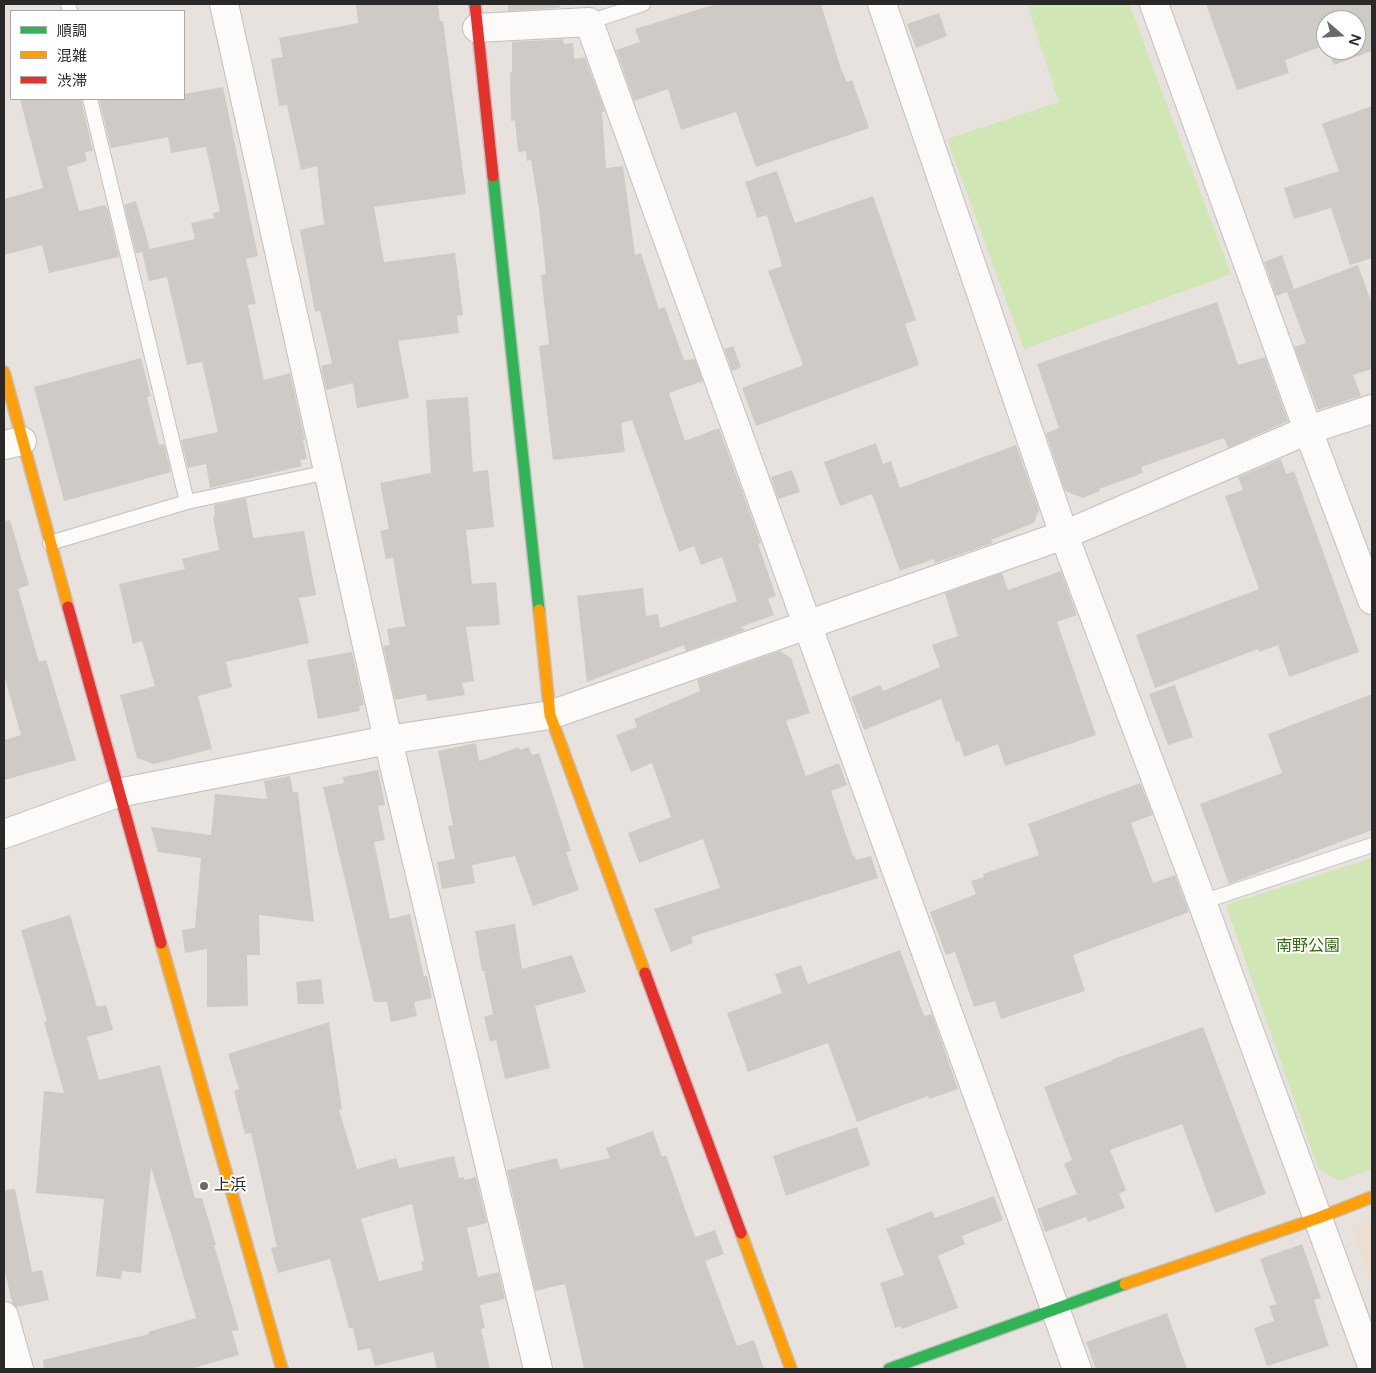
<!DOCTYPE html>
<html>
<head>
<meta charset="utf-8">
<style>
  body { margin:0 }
  #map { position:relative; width:1376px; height:1373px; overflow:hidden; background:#e8e2de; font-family:"Varela Round","Noto Sans JP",sans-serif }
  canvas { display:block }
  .frame { position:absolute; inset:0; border:5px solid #292929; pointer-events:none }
  .legend { position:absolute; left:10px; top:10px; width:175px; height:90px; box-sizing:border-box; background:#fff; border:1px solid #a9a9a9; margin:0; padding:6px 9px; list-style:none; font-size:15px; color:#292929 }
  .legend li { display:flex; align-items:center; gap:10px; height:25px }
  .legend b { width:25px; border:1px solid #a9a9a9 }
  .north { position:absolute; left:1316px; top:10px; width:50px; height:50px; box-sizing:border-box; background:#fff; border:1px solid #a9a9a9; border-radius:50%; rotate:109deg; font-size:14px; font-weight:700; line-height:20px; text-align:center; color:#292929 }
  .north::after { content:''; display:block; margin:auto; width:18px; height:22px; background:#6c6a68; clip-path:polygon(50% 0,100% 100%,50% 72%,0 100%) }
</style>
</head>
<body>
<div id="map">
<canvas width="1376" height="1373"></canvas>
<div class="frame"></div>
<ul class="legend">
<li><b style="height:6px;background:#30b455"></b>順調</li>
<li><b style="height:6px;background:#ff9f0a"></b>混雑</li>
<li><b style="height:6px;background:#e5322d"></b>渋滞</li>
</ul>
<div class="north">N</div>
</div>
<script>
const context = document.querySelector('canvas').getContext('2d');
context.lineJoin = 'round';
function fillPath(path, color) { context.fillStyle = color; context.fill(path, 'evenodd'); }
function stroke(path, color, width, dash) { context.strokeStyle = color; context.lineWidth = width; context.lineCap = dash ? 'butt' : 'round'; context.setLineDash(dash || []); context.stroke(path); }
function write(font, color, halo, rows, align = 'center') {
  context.font = font + ' "Varela Round","Noto Sans JP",sans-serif'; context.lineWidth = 4; context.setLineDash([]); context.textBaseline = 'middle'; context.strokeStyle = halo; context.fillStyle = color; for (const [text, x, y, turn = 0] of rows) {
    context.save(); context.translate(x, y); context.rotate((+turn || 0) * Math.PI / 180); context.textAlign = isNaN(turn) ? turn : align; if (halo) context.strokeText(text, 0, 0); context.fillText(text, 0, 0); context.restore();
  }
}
fillPath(new Path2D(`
  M1372,1218v67l-21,-59z`), '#ecdfd1');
fillPath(new Path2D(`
  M1027,4h102l102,270 -207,75 -77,-210 112,-37z
  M1372,858v311l-33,12 -21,-13 -92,-263z`), '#d0e6b4');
fillPath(new Path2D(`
  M356,4h82l2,17h3l23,173 -92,13 10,55 71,-9 8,62 -6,1 2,17 -61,8 11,57 -52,10 -4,-25 -27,7 -5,-24 11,-3 -12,-52 -5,1 -15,-82 24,-6 -7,-58 -16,4 -14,-65 -8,1 -8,-47 12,-2 -4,-19 79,-15z
  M508,4h51l1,4 -52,3z
  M716,4h105l20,65 6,13 5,-2 17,48 -113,39 -20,-55 -55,18 -13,-41 -34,12 -18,-51 24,-8 -5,-13z
  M1206,4h166v47l-38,14 -6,-15h28v-30h-30v25l-41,15 4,13 -52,17z
  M939,13l8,23 -31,12 -9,-24z
  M563,39l1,5 9,-1 1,16 11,-2 20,54 -3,1 4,56 17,-2 12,89 6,-2 18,56 6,-2 19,53 11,-1 8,22 -34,12 16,48 34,-13 42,115 -3,1 18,52 -8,3 6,16 -33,12 4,3 -59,21 -2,-6 -97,37 -10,-86 66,-8 3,28 12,-2 2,14 77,-27 -15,-44 -21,8 -7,-19 -15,6 -47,-132 -11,3 4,29 -72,8 -14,-114 10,-2 -8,-69 5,-1 -7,-66 -8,-48 -4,1 -1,-10 -8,1 -3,-32 -4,1 -1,-48 2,-1v-30z
  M223,87l35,169 -12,3 10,45 -8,1 16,75 26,-7 15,67h-2l4,19 -7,1 2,6 -92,22 -4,-24 -18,4 -7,-28 37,-8 -16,-70 -15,3 -20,-88 -18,4 -7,-29 -6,1 -12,-48 12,-4 14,48 45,-10 -4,-16 23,-5 -1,-5 7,-2 -14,-64 -35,6 -3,-16 -57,11 -12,-49h85v-5z
  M20,99h61l12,52 -8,1 2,9 -20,6 12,44 26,-6 3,5 11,47 -70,16 -7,-28 -38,10v-56l39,-11z
  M1372,106v152l-22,7 -19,-57 -37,11 -10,-31 55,-17 -17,-47z
  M777,171l18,52 78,-27 43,124 -11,4 14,41 -163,61 -14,-38 61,-23 -35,-94 14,-5 -15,-51 -10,3 -12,-36z
  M1282,255l12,34 64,-24 14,39v65l-19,6 8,21 -43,14 -24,-63 12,-4 -19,-51 -11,4 -12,-34z
  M1217,302l21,63 27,-8 23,64 -60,27 -4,-10 -83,29 2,6 -44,16 1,2 -17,7 -18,-7 -19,-58 13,-5 -22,-64z
  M733,346l8,21 -9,4 -8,-22z
  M141,358l10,38 -4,1 12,48 5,-1 7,28 -107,29 -30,-114z
  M468,397l5,75 15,-2 6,57 -28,3 6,54 24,-2 4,43 -34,2 8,54 -12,2 3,12 -38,6 -1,-7 -31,6 -12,-54 7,-1 -3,-16 18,-3 -12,-68 -7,1 -6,-28 9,-2 -9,-46 51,-10 -5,-73z
  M876,443l7,21 8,-3 9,27 116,-43 23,65 -5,13 -43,17 2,3 -58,20 -1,-4 -34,12 -28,-77 -32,12 -16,-44z
  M1281,459l5,15 8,-3 65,181 -70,25 -11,-32 -19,7 -1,-3 -103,39 -19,-53 123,-46 -34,-93 18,-6 -5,-13z
  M792,470l8,22 -22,7 -7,-22z
  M246,498l7,40 51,-7 12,64 -17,3 10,45 -83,19 6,25 -34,9 14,53 -58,15 -17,-6 -17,-63 35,-9 -13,-45 -9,3 -14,-60 66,-15 -3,-10 37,-9 -6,-34 2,-1 -1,-10z
  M10,520l19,65 -11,4 21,73 7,-2 30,100 -72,20v-40l17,-5 -17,-60v-154z
  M1061,571l16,44 -20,7 39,113 -91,31 -7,-22 -34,13 -5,-16 -3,1 -15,-43 -77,31 -13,-33 29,-12 3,6 57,-24 -8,-22 26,-9 -13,-43 57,-20 6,17z
  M780,651l11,7 19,55 -24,8 20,55 33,-13 8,22 -16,6 22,65h2l1,4 15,-4 7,22 -187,59 2,6 -22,9 -17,-43 66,-21 -17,-49 -64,24 -11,-30 43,-16 -19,-54 -21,9 -15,-37 21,-8 -3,-8 66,-28 -3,-11z
  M352,652l12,53 -5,1 1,5 -42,8 -11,-59z
  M1175,685l18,52 -25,8 -19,-51z
  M1372,694v136l-143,54 -29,-80 82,-31 -14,-39z
  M476,743l3,18 40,-14 1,3 9,-3 3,8 7,-2 32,98 -5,1 13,38 -46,16 -18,-50 -43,9 3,18 -33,6 -5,-27 18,-3 -7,-33 5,-1 -15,-74z
  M378,770l7,35 -7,1 7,34 -11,2 16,77 20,-5 14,62h3l5,22 -18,4 3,14 -26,6 -4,-20h-13l-51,-215 21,-4 -1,-6z
  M290,776l3,16h5l16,130 -55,-7 1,40h-13l1,51 -41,1v-58l-22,4 -3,-23 13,-2 6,-70 -43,-6 -7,-25 60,8 4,-41 52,5 -3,-18z
  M1140,783l13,32 -22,8 22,60 22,-8 14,37 -116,43 12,36 -84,28 -6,-18 -21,6 -19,-55 -9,3 -16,-43 46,-18 -5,-13 13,-4 -1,-3 56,-19 -11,-31z
  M70,915l27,92 9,-2 7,25 -26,7 12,43 61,-15 35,133h7l14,47h-2l25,85 -7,1 7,24 -49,14h-146l-1,-9 106,-26 -1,-2 48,-14 -45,-151 -10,106 -19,-2 -1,8 -25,-3 8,-77 -68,-6 8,-102 20,2 -20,-71 3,-1 -26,-91z
  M515,924l7,45 50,-14 14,37 -51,14 15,62 -45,11 -9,-39 -6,2 -6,-25 9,-3 -9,-43h-2l-7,-40z
  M900,950l24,66 8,-2 26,75 -29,10 -1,-3 -71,26 -29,-79 -80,29 -21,-59 55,-20 -7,-19 26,-9 7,19z
  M321,979l3,25h-26l-2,-22z
  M329,1022l13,87 -3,1 18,59 39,-11 3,10 55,-12 5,22 5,-1v3l12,-3 11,46 -20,5 11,49 21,-5 6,27 -25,6 5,23 -4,1 9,40h-53l-4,-17 -58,14 -5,-18 -12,3 -5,-23h-4l-19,-69 -52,14 -7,-25 6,-1 -26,-114 -6,1 -11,-43 5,-2 -11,-35zM412,1204l12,57 -3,1 2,8 -44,11 -18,-62z
  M1203,1027l63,167 -51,19 -33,-89 -72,26 16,40 -7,4 6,14 -37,14 -2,-5 -41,15 -8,-23 40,-15 -13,-30 8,-4 -28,-73 68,-26 -1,-1z
  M857,1127l13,38 -84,31 -13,-40z
  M653,1131l9,26 4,-2 29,82 20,-7 9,24 -19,7 32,85 17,-6 10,29h-180l-19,-85 -30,7 -28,-121 50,-12 3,11 50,-11 -4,-10z
  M15,1189l17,83 10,-2 7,30 -33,7 -4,-4 -8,-36v-77z
  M994,1196l9,24 -41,16 3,8 -27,12 20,52 -56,21 -2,-3 -5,2 -15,-45 24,-8 -18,-46 46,-18 3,7z
  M1302,1244l19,54 -7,2 15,46 -62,20 -13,-38 20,-7 -5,-15 7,-2 -16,-45z
  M1167,1313l20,56h-91l-10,-27z`), '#cecbc7');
const lane = new Path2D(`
  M68,4l2,7
  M589,22l54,-18
  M90,99l97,403
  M50,543l137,-41 141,-30
  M1202,902l170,-57`);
const street = new Path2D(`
  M224,4l164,736 150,629
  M882,4l182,531 138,367 170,464
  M1154,4l154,426 64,170
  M477,28l112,-6 488,1347
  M4,445l18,-4
  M4,834l114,-41 270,-53 162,-25 514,-180 244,-105 64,-21
  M4,1316l15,53`);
const fast = new Path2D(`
  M493,176l46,434
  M889,1369l236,-85`);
const slow = new Path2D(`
  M4,372l64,235
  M539,610l11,105 95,258
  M161,943l121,426
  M741,1233l50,136
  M1125,1284l193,-66 54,-21`);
const jam = new Path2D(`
  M475,4l18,172
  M68,607l93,336
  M645,973l96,260`);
stroke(lane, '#c1bfc0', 16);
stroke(street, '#c1bfc0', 30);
stroke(fast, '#c1bfc0', 14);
stroke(slow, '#c1bfc0', 14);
stroke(jam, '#c1bfc0', 14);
stroke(lane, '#fcfbfa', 14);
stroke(street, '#fcfbfa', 28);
stroke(fast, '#30b455', 11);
stroke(slow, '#ff9f0a', 11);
stroke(jam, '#e5322d', 11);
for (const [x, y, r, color] of [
  [204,1186,5,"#6c6a68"]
]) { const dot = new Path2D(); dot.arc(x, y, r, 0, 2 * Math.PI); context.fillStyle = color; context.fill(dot); stroke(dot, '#fff', 2); }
write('16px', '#346c13', '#fff', [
  ["南野公園",1308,947]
]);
write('16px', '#292929', '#fff', [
  ["上浜",214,1186]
], 'left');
</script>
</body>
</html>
